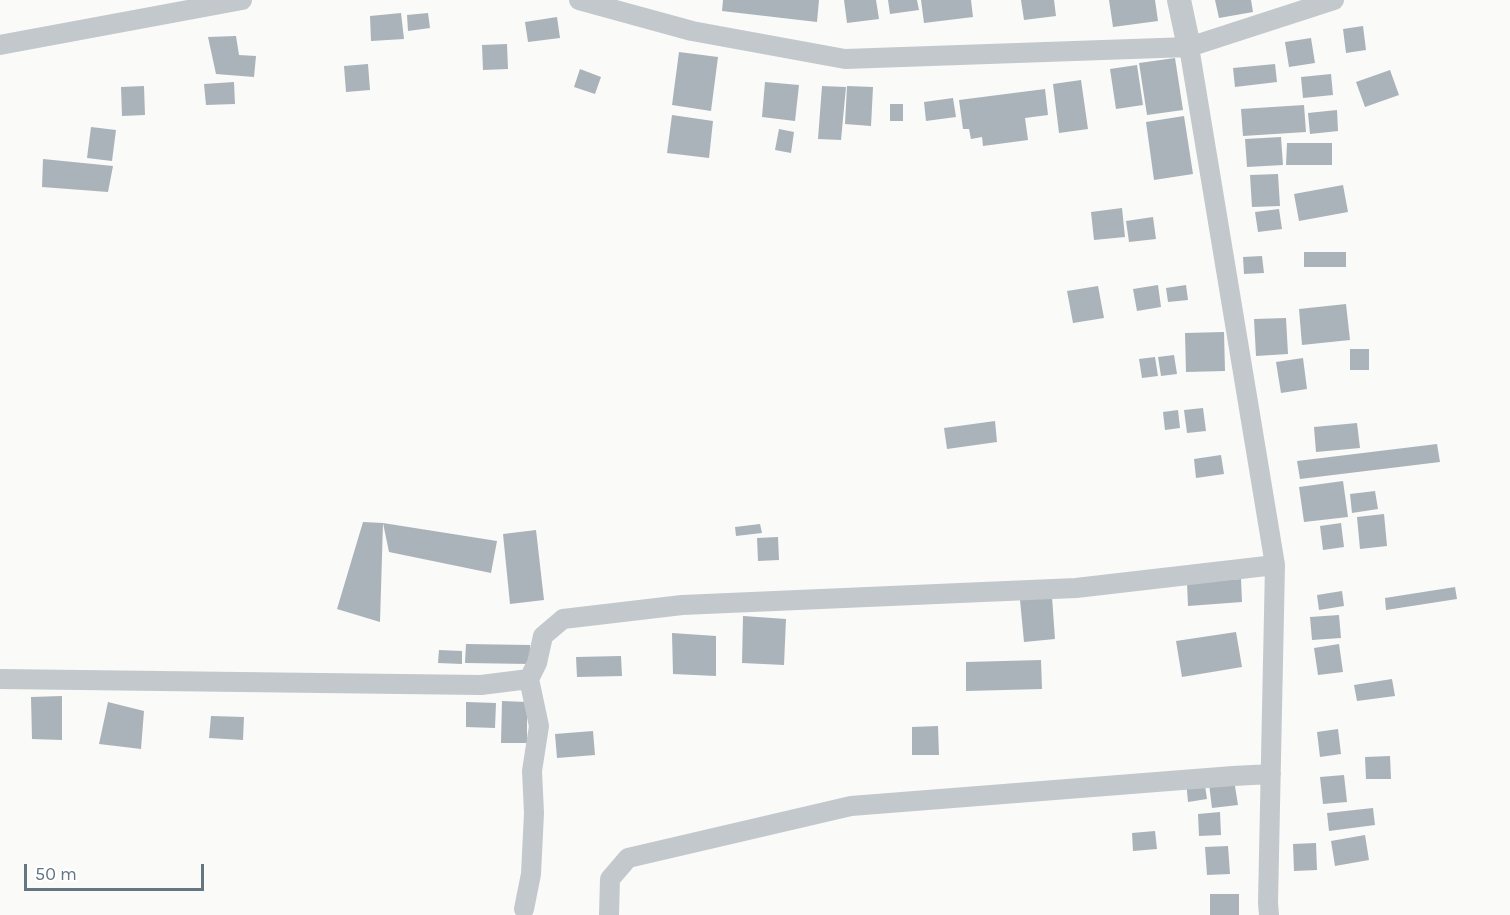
<!DOCTYPE html>
<html>
<head>
<meta charset="utf-8">
<style>
  body { margin:0 }
  #map { position:relative; width:1510px; height:915px; overflow:hidden; background:#fafaf8; font-family:Karla,sans-serif }
  canvas { display:block }
  .scale { position:absolute; left:24px; top:864px; width:180px; height:27px; box-sizing:border-box; border:3px solid #657683; border-top:0; padding-left:8px; font-size:18px; line-height:21px; white-space:nowrap; color:#657683; -webkit-text-stroke:4px #fff; paint-order:stroke }
</style>
</head>
<body>
<div id="map">
<canvas width="1510" height="915"></canvas>
<div class="scale">50 m</div>
</div>
<script>
const context = document.querySelector('canvas').getContext('2d');
context.lineJoin = 'round';
function fillPath(path, color) { context.fillStyle = color; context.fill(path, 'evenodd'); }
function stroke(path, color, width, dash) { context.strokeStyle = color; context.lineWidth = width; context.lineCap = dash ? 'butt' : 'round'; context.setLineDash(dash || []); context.stroke(path); }
fillPath(new Path2D(`
  M723,0h96l-2,22 -95,-11z
  M844,0h32l3,19 -32,4z
  M888,0h29l2,10 -29,4z
  M921,0h50l2,17 -49,6z
  M1021,0h33l2,16 -32,4z
  M1109,0h46l3,21 -45,6z
  M1215,0h36l2,12 -34,6z
  M401,13l3,26 -33,2 -1,-25z
  M428,13l2,15 -22,3 -1,-16z
  M557,17l3,21 -32,4 -3,-20z
  M1363,26l3,24 -20,3 -3,-24z
  M236,36l3,19 17,1 -2,21 -38,-3 -8,-37z
  M1311,38l4,25 -26,4 -4,-25z
  M507,44l1,25 -25,1 -1,-25z
  M679,52l39,5 -7,54 -39,-6z
  M1175,58l8,52 -36,5 -8,-52z
  M368,64l2,26 -24,2 -2,-26z
  M1275,64l2,18 -42,5 -2,-19z
  M1137,65l6,40 -27,4 -6,-40z
  M580,69l21,8 -6,17 -21,-7z
  M1390,70l9,25 -34,12 -9,-25z
  M1331,74l2,21 -30,3 -2,-21z
  M1081,80l7,49 -29,4 -6,-49z
  M234,82l1,22 -29,1 -2,-21z
  M765,82l34,3 -4,36 -33,-4z
  M144,86l1,29 -23,1 -1,-29z
  M822,86l24,1 -5,53 -23,-1z
  M847,86l26,1 -2,39 -26,-2z
  M1045,89l3,26 -23,3 3,22 -45,6 -1,-9 -11,2 -2,-10h-6l-4,-29z
  M953,98l3,19 -30,4 -2,-19z
  M890,104h13v17h-13z
  M1304,105l2,27 -63,4 -2,-27z
  M1337,110l1,21 -28,3 -2,-21z
  M672,115l41,6 -4,37 -42,-5z
  M1184,116l9,58 -39,6 -8,-58z
  M91,127l25,3 -4,31 -25,-3z
  M779,129l15,3 -3,21 -16,-3z
  M1281,137l2,28 -36,2 -2,-28z
  M1287,143h45v22h-46z
  M43,159l70,7 -5,26 -66,-5z
  M1278,174l2,32 -28,1 -2,-32z
  M1343,185l5,27 -49,9 -5,-27z
  M1122,208l3,29 -31,3 -3,-28z
  M1279,209l3,20 -24,3 -3,-20z
  M1153,217l3,22 -27,3 -3,-21z
  M1304,252h42v15h-42z
  M1262,256l2,17 -20,1 -1,-17z
  M1158,285l3,22 -24,4 -4,-22z
  M1186,285l2,15 -20,2 -2,-14z
  M1098,286l6,32 -31,5 -6,-32z
  M1346,304l4,36 -48,5 -3,-36z
  M1286,318l2,36 -32,2 -2,-37z
  M1224,332l1,39 -39,1 -1,-39z
  M1350,349h19v21h-19z
  M1174,355l3,19 -16,2 -3,-19z
  M1155,357l3,19 -16,2 -3,-19z
  M1303,358l4,31 -26,4 -5,-31z
  M1203,408l3,23 -19,2 -3,-23z
  M1178,410l2,18 -15,2 -2,-18z
  M995,421l2,21 -50,7 -3,-21z
  M1357,423l3,25 -44,4 -2,-25z
  M1437,444l3,18 -140,17 -3,-18z
  M1221,455l3,19 -28,4 -2,-19z
  M1343,481l5,36 -44,5 -5,-35z
  M1375,491l3,18 -26,4 -2,-19z
  M1384,514l3,32 -27,3 -3,-32z
  M363,522l20,1 114,18 -6,32 -102,-21 -6,-29 -3,99 -43,-13z
  M1341,523l3,24 -21,3 -3,-24z
  M760,524l2,9 -26,3 -1,-9z
  M536,530l8,70 -34,4 -7,-70z
  M778,537l1,23 -21,1 -1,-23z
  M1241,579l1,23 -54,4 -1,-23z
  M1455,587l2,12 -71,11 -1,-12z
  M1342,591l2,15 -25,4 -2,-15z
  M1052,597l3,42 -31,3 -4,-42z
  M1339,615l2,23 -29,2 -2,-23z
  M743,616l43,3 -2,46 -42,-2z
  M1236,632l6,35 -60,10 -6,-36z
  M672,633l44,3v40l-43,-2z
  M466,644l64,1v19l-65,-1z
  M1339,644l4,28 -25,3 -4,-27z
  M439,650l23,1v13l-24,-1z
  M621,656l1,20 -45,1 -1,-20z
  M1041,660l1,29 -76,2v-29z
  M1392,679l3,17 -38,5 -3,-16z
  M62,696v44l-30,-1 -1,-42z
  M502,701l25,1v41h-26z
  M108,702l36,9 -3,38 -42,-5z
  M466,702l30,1 -1,25 -29,-1z
  M211,716l33,1 -1,23 -34,-2z
  M938,726l1,29h-27v-28z
  M1338,729l3,25 -21,3 -3,-25z
  M593,731l2,24 -38,3 -2,-24z
  M1390,756l1,23h-25l-1,-22z
  M1344,775l3,27 -24,2 -3,-27z
  M1204,779l3,20 -19,3 -2,-21z
  M1234,780l4,25 -26,3 -3,-24z
  M1373,808l2,17 -46,6 -2,-18z
  M1220,812l1,23 -22,1 -1,-22z
  M1155,831l2,18 -24,2 -1,-18z
  M1365,835l4,25 -34,6 -4,-25z
  M1316,843l1,27 -23,1 -1,-27z
  M1228,846l2,28 -23,1 -2,-28z
  M1210,894h29v21h-29z`), '#aab3b9');
stroke(new Path2D(`
  M579,0l113,31 153,28 344,-12 145,-47
  M0,45l242,-45
  M1189,47l86,518 -7,338 1,12
  M0,679l481,6 48,-6 8,-16 6,-27 20,-17 119,-14 394,-17 199,-23
  M524,909l7,-35 3,-61 -2,-42 7,-45 -10,-47
  M609,915l1,-36 18,-21 223,-52 382,-30 38,-2`), '#c3c8cc', 20);
stroke(new Path2D(`
  M1179,0l10,47`), '#c3c8cc', 24);
</script>
</body>
</html>
